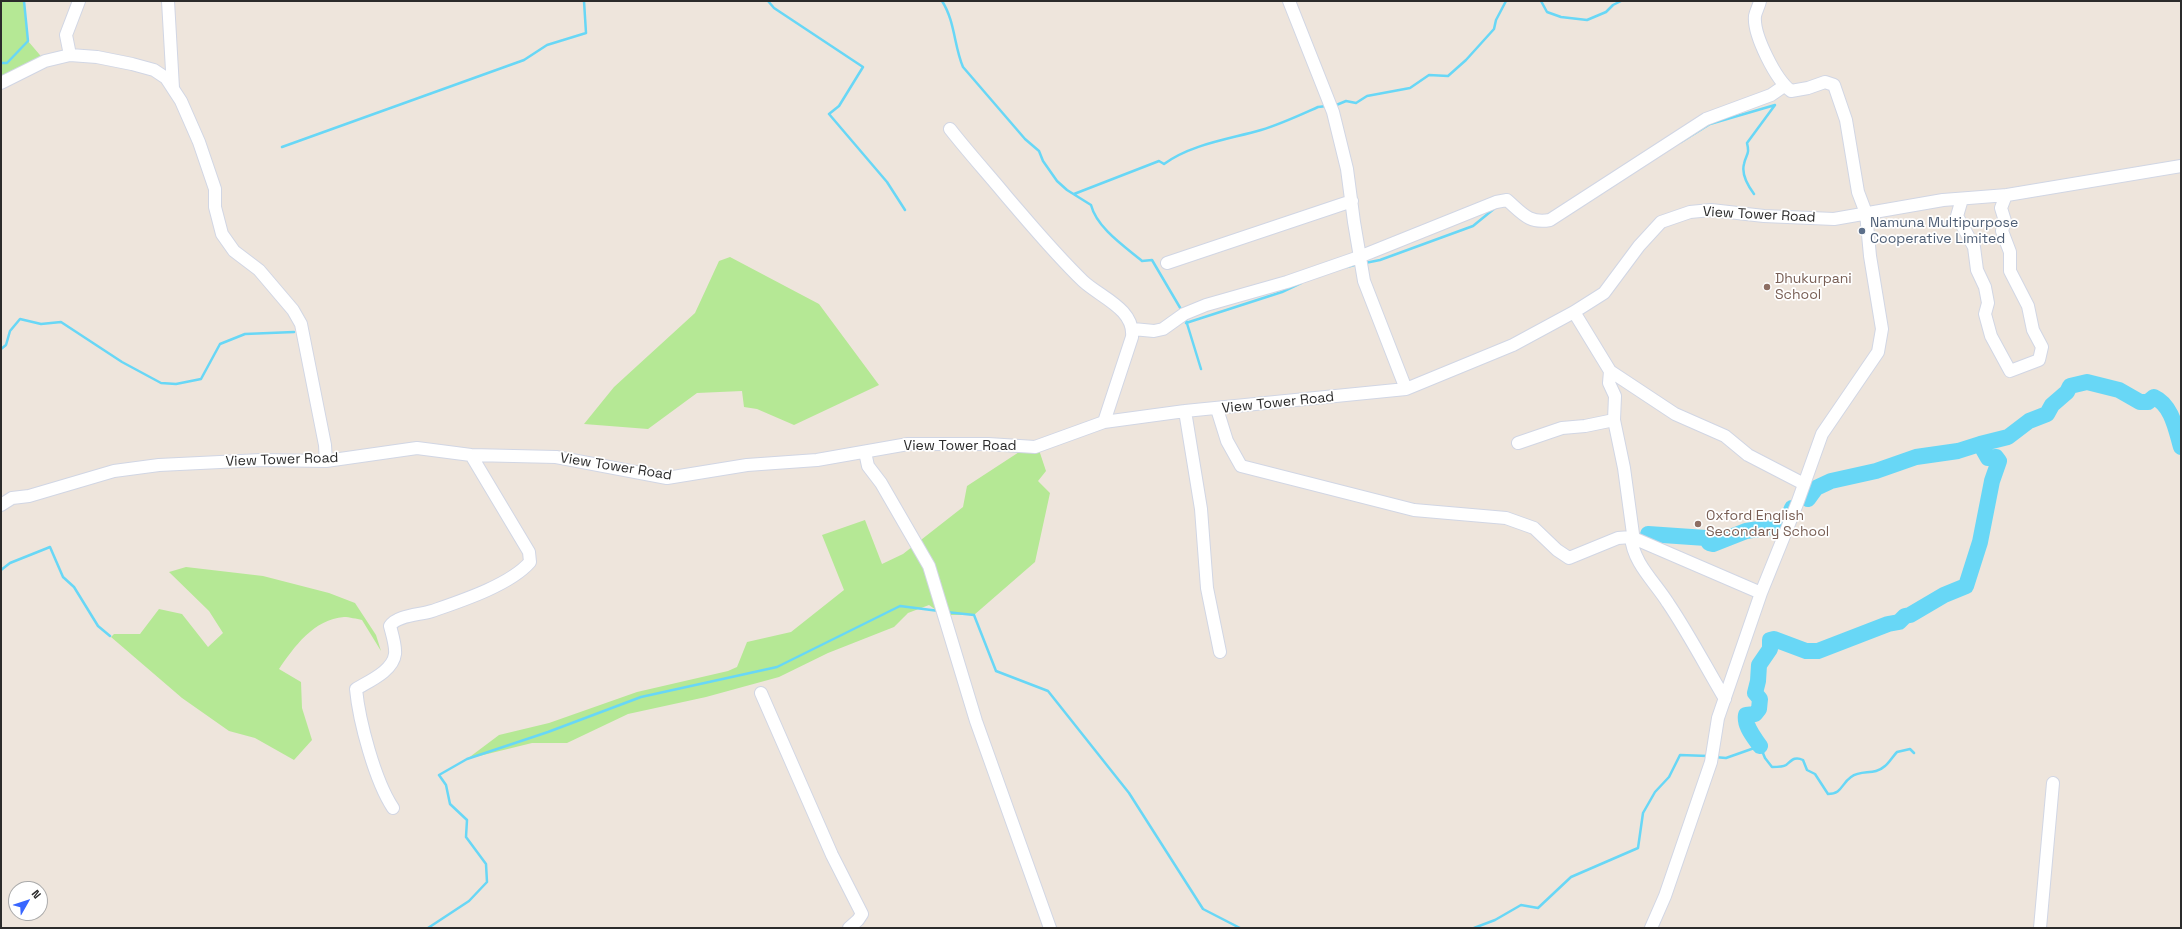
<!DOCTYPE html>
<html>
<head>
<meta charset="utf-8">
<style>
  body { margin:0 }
  #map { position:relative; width:2182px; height:929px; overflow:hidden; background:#eee5dc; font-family:"Space Grotesk",sans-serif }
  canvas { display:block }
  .frame { position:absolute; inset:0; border:2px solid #2b2b2b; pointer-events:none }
  .north { position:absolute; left:8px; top:881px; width:40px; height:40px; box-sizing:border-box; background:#fff; border:1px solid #aaa; border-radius:50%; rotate:51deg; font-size:11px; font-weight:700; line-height:16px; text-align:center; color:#2b2b2b }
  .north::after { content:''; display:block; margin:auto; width:14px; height:18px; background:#3866ff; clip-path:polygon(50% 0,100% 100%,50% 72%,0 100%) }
</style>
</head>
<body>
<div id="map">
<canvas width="2182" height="929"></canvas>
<div class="frame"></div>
<div class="north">N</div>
</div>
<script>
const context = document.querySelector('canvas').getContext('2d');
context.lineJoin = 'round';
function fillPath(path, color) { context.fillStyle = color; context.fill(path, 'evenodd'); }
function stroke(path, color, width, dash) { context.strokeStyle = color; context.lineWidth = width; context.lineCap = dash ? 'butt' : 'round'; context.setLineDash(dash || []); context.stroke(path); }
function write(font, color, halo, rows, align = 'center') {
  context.font = font + ' "Space Grotesk",sans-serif'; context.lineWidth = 3.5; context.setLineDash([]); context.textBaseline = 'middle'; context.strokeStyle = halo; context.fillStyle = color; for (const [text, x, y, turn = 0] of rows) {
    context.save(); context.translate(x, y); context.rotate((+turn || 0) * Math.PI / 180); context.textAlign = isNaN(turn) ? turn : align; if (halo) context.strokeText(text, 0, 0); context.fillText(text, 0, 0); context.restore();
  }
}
fillPath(new Path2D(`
  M1,1h23l4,40 17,20 -44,22z
  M730,257l89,47 60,81 -85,40 -37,-16 -13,-2 -2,-16 -45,2 -49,36 -64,-5 30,-37 81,-74 24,-52z
  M1036,441l10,30 -8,10 12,12 -15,69 -61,53h-31l-14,-10 -21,8 -14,14 -66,26 -49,24 -73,20 -78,17 -61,29h-35l-65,16 32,-24 50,-12 88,-31 91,-21 9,-4 10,-25 44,-10 53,-42 -22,-55 43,-15 17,44 21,-10 60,-47 4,-21z
  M186,567l77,9 66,17 26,10 21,32 5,16 -19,-31c-5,-1 -13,-3 -18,-3 -30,2 -50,30 -65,52l22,13 1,26 10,32 -18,20 -39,-22 -26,-7 -47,-33 -71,-61 3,-3h26l19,-25 23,5 26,33 15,-14 -14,-22 -40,-39z`), '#b5e895');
stroke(new Path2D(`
  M768,1l6,7 89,59 -24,39 -10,8 58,68 18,28
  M942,1c13,20 12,45 21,66l62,72 14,12 4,10 14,20 10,9 24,15c6,23 33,41 51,56l10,-1 30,51
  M1541,1l6,11 14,5 26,3 19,-8 7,-7 8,-4
  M1,63h6l21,-22 -4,-40
  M1334,106l12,-5 10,2 11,-7 43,-8 19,-13 19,1 18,-16 28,-31 2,-9 10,-19
  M1681,142l29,-18 65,-19 -28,38c3,12 -1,11 -3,21 -3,11 4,22 10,30
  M282,147l242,-87 23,-15 39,-12 -2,-32
  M1074,194l85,-33 5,3c27,-20 66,-25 97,-34 20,-6 39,-15 57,-23l9,-1
  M1365,263l15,-3 93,-34 22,-18
  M1347,267l11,-3
  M1185,317l16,52
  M1186,323l96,-31 19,-9
  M1,349l5,-4 4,-14 10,-12 21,5 20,-2 61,40 39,21 15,1 25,-5 19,-35 25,-10 49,-2
  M1,570l9,-7 40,-16 13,30 11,10 24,39 12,10
  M946,612l28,3 22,56 52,20 81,102 74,116 37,19
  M1714,757l12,1 34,-12 5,12 7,9c4,0 11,0 14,-2 6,-5 9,-9 17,-5l4,10 8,4 13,20c14,0 13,-10 23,-17 11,-8 23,-1 34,-11 4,-3 8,-10 12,-14l13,-3 4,4
  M428,928l41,-27 18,-19 -1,-18 -20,-27 1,-17 -17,-16 -4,-19 -7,-10 28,-16 81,-27 93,-35 136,-30 123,-61 39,5
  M1474,928l21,-8 26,-15 17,3 33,-31 67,-29 5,-35 12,-21 14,-15 11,-22 28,1`), '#68d7f6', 2.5);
stroke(new Path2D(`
  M1980,444l28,-7 21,-16 18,-7 5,-9 15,-13 3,-6 17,-4 32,8 21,12h8l6,-5c18,8 22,33 27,50
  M1648,534l58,4 3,5 4,1 33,-13 39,-6 7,-17
  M1760,746c-6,-9 -16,-20 -14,-31l9,-1 4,-5 1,-10 -5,-6 3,-12 1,-16 11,-16v-9l4,-1 32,12h12l70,-27 11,-2 6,-6 5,-1 34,-20 22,-9 14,-44 12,-61 7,-20 -3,-4 -8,1 -8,-14 -22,7 -42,6 -40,14 -45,10 -15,7 -8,11`), '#68d7f6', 16);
const minor = new Path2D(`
  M168,1l5,87
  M1289,1l44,111 14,57 7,53 10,59 42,108
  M70,55l-4,-20 13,-34
  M1,83l44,-22 25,-6 27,2 35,7 22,6 12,8 15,23 18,41 16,47v18l7,27 12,17 25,19 34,40 8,14 24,121 1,16
  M950,129c18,23 38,45 57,68 25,29 48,57 76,84 17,16 52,28 49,56l-28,85
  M1962,199l-5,17 17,31 3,23 8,17 3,16 -3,11 6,22 19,35 29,-11 3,-13 -9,-17 -5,-24 -18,-35v-19l-8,-21 3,-10 -4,-13 5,-13
  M1167,263l185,-62
  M1574,312l36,59 -1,12 6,13 -1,24
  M1133,329l21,2 9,-2 21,-15 22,-9 81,-23 72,-25 137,-55 11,-2c15,13 22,24 43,20l156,-101 65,-24 13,-9
  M1610,371l65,43 50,22 23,19 56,29
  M1217,409l10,32 14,25 173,44 92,8 28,10 23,22 12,8 49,-20 13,-1c2,26 24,45 37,66 21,31 38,64 57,96
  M1185,411l16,98 6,79 13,64
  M1518,443l44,-15 23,-2 29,-6 10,48 9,66 -2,3 130,56
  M865,452l3,14 13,17 48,83 47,155 74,207
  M1,505l11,-7 17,-2 85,-25 45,-6 102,-5 65,1 91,-13 54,7 85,2 111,21 80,-13 70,-5 91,-16h80l47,3 69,-25 81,-11 221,-22 107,-44 61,-33 30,-19 35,-47 22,-24 29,-10 21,-2 53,6 70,3 109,-19 64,-5 174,-29
  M761,693l71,162 30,59 -4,6 -9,8
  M393,808c-18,-27 -34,-87 -37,-119 13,-8 37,-18 39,-35 1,-8 -3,-20 -5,-28 7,-11 30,-11 42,-15 29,-10 78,-26 98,-49l-1,-10 -58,-97
  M1651,928l14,-32 46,-134 7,-44 43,-125 36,-89 25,-70 56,-82 4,-23 -12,-73 -4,-43 -8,-21 -12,-72 -12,-35 -9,-3 -17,6 -17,3c-15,-11 -38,-56 -36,-75 1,-5 4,-10 5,-15
  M2040,928l13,-145`);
stroke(minor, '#d1d6e4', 14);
stroke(minor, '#fff', 12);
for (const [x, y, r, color] of [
  [1862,231,4,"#5c6f8a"],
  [1767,287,4,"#8d6e63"],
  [1698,524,4,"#8d6e63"]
]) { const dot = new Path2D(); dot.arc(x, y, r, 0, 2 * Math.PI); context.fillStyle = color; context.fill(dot); stroke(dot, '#fff', 1.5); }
write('14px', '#2b2b2b', '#fff', [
  ["View Tower Road",1759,215,3],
  ["View Tower Road",1278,403,-6],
  ["View Tower Road",960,446],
  ["View Tower Road",282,460,-2],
  ["View Tower Road",616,467,9]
]);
write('14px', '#4e5e75', '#fff', [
  ["Namuna Multipurpose",1870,223],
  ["Cooperative Limited",1870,239]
], 'left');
write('14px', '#785e54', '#fff', [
  ["Dhukurpani",1775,279],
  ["School",1775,295],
  ["Oxford English",1706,516],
  ["Secondary School",1706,532]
], 'left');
</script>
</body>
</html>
